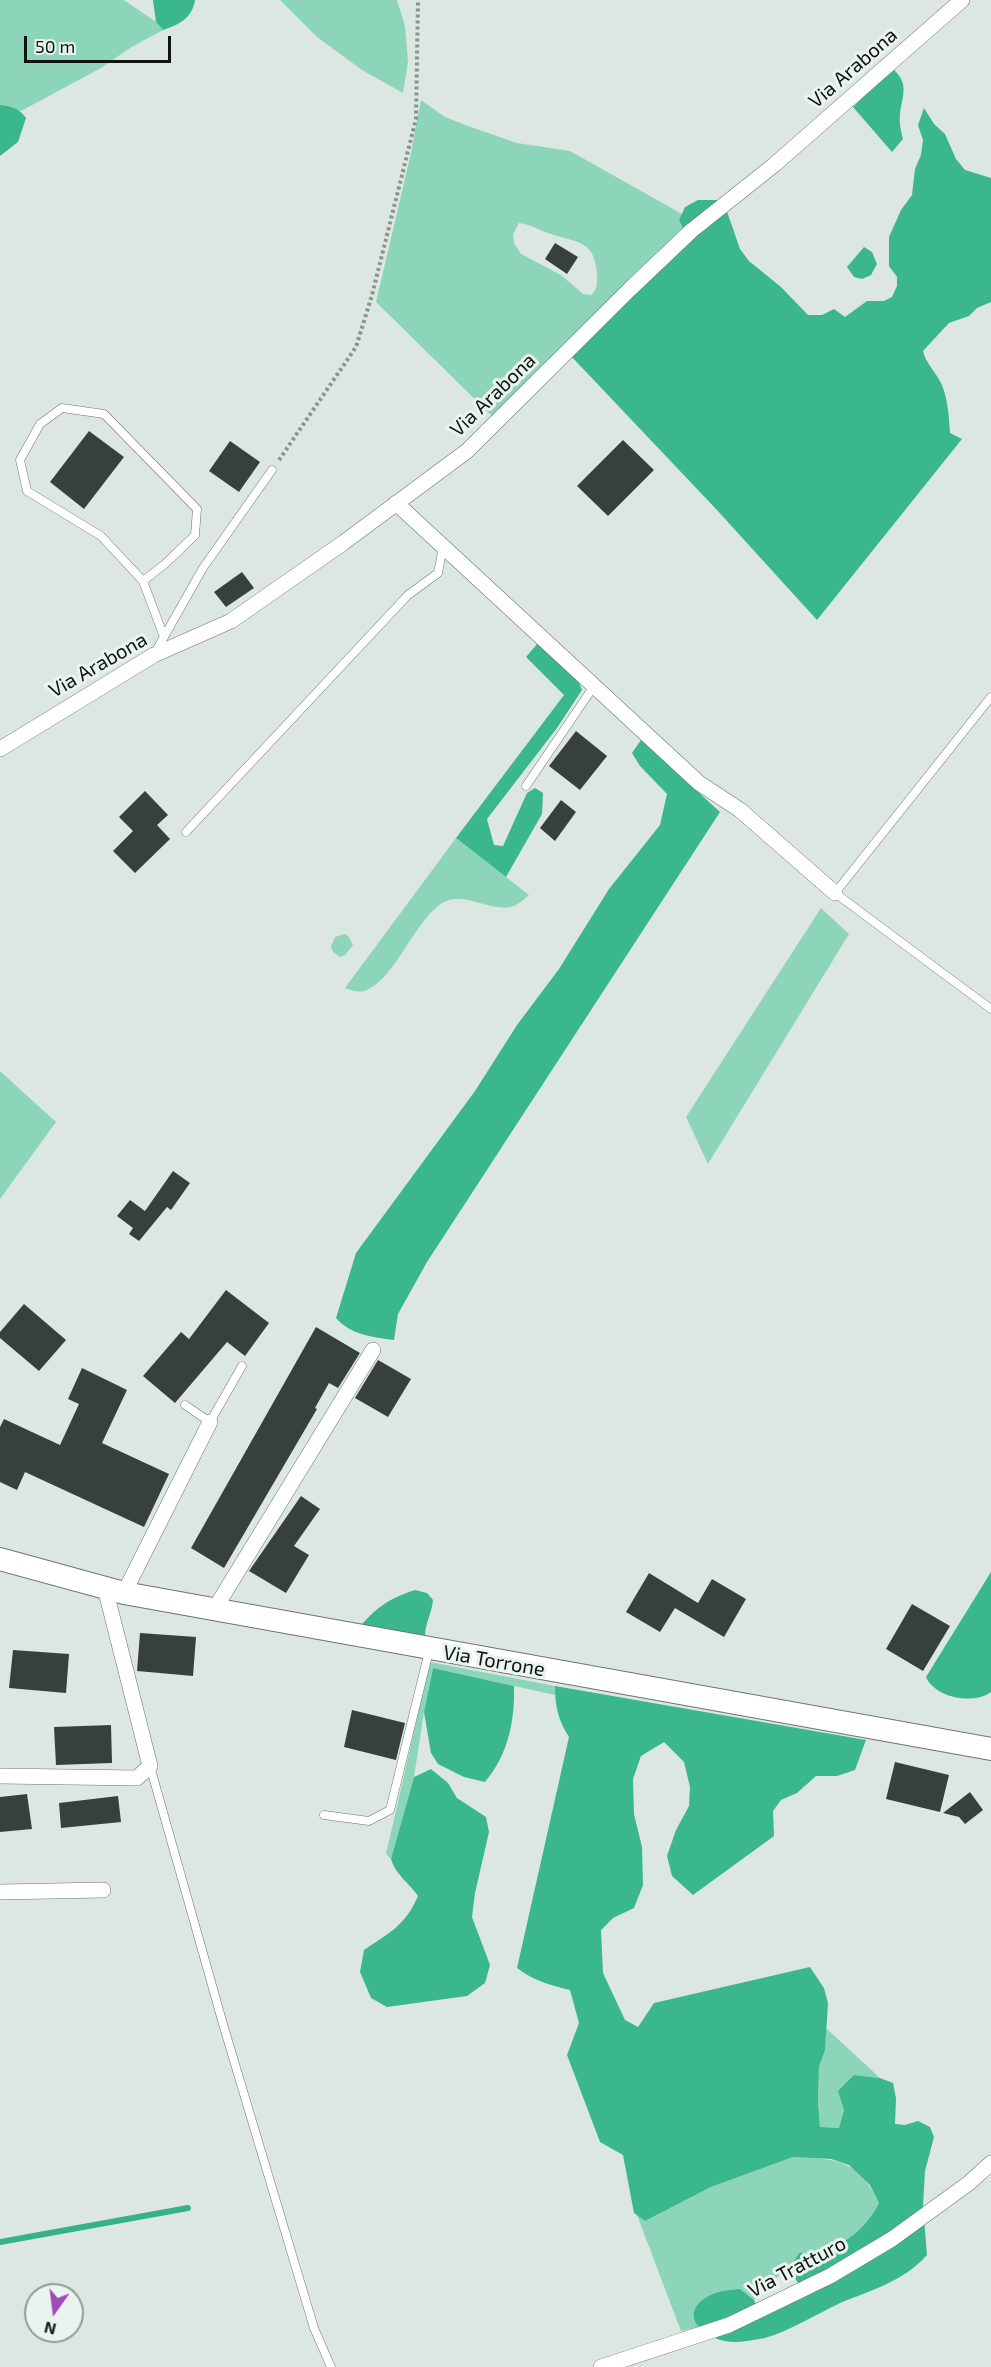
<!DOCTYPE html>
<html>
<head>
<meta charset="utf-8">
<style>
  body { margin:0 }
  #map { position:relative; width:991px; height:2367px; overflow:hidden; background:#dce7e2; font-family:"Exo 2",sans-serif }
  canvas { display:block }
  .north { position:absolute; left:24px; top:2283px; width:60px; height:60px; box-sizing:border-box; background:#eaf4ef; border:2px solid #939a97; border-radius:50%; rotate:194deg; font-size:16px; font-weight:700; line-height:24px; text-align:center; color:#101312 }
  .north::after { content:''; display:block; margin:auto; width:21px; height:27px; background:#9f4cba; clip-path:polygon(50% 0,100% 100%,50% 72%,0 100%) }
  .scale { position:absolute; left:24px; top:36px; width:147px; height:27px; box-sizing:border-box; border:3px solid #101312; border-top:0; padding-left:8px; font-size:18px; line-height:21px; white-space:nowrap; color:#101312; -webkit-text-stroke:4px #eaf4ef; paint-order:stroke }
</style>
</head>
<body>
<div id="map">
<canvas width="991" height="2367"></canvas>
<div class="north">N</div>
<div class="scale">50 m</div>
</div>
<script>
const context = document.querySelector('canvas').getContext('2d');
context.lineJoin = 'round';
function fillPath(path, color) { context.fillStyle = color; context.fill(path, 'evenodd'); }
function stroke(path, color, width, dash) { context.strokeStyle = color; context.lineWidth = width; context.lineCap = dash ? 'butt' : 'round'; context.setLineDash(dash || []); context.stroke(path); }
function write(font, color, halo, rows, align = 'center') {
  context.font = font + ' "Exo 2",sans-serif'; context.lineWidth = 6; context.setLineDash([]); context.textBaseline = 'middle'; context.strokeStyle = halo; context.fillStyle = color; for (const [text, x, y, turn = 0] of rows) {
    context.save(); context.translate(x, y); context.rotate((+turn || 0) * Math.PI / 180); context.textAlign = isNaN(turn) ? turn : align; if (halo) context.strokeText(text, 0, 0); context.fillText(text, 0, 0); context.restore();
  }
}
fillPath(new Path2D(`
  M0,0h124l32,22 7,8 -33,18 -29,20 -80,43 -11,-5 -10,-1z
  M280,0h117l8,26 3,36 -5,31 -41,-23 -45,-33z
  M421,100l24,17 23,9 49,17 53,8 112,63 -3,6 4,11 -189,187 -118,-116 35,-149zM519,223c11,1 22,8 32,11 25,9 43,5 46,39 0,9 1,16 -6,22l-8,-1 -22,-19 -40,-21 -7,-11 -1,-9z
  M456,838l73,57c-5,4 -10,9 -15,11 -26,8 -52,-19 -76,0 -25,20 -44,72 -71,84 -7,3 -15,1 -22,-2z
  M821,908l28,26 -141,230 -22,-47z
  M345,934l4,3 4,8 -8,10 -5,2 -7,-5 -2,-6 4,-9z
  M0,1071l56,51 -56,77z
  M430,1662l125,24v9l-122,-27 -9,44 -10,65 -23,82 -5,-5z
  M826,2028l54,50 -26,-3 -15,53 -19,-1 -2,-25 1,-35 6,-17z
  M793,2157c43,2 66,2 86,46 -15,30 -46,51 -80,50l-6,9 -39,38 -14,-11 -43,39 -16,3 -44,-116 8,6 66,-34z`), '#8cd5b8');
fillPath(new Path2D(`
  M153,0h42v1c-4,18 -15,23 -32,29l-7,-8z
  M893,69c17,15 9,27 7,45 -1,9 1,17 3,25l-11,13 -39,-45z
  M0,105c12,1 19,3 26,13l-8,24 -18,14z
  M924,108l10,16 11,10 11,25 9,11 26,8v124l-14,6 -8,8 -20,7 -26,28c3,13 13,21 19,34 6,15 7,32 8,48l12,6 -145,181 -101,-111 -146,-154 118,-114 -9,-21 6,-13 13,-7h25l17,49 9,12 32,26 27,28h14l12,-6 11,8 22,-16h17l8,-4 5,-11v-9l-8,-11v-29l12,-27 11,-15 3,-26 6,-14 2,-15 -5,-15z
  M864,247l8,5 5,12 -6,11 -9,4 -8,-2 -7,-10z
  M538,643l39,35 5,12 -25,38 -70,91 7,26 9,1 24,-53 8,-5 8,5 -1,21 -36,63 -50,-39 108,-143 -38,-38z
  M641,740l79,72 -293,450 -29,52 -4,26c-22,-3 -43,-5 -58,-22l20,-65 119,-162 42,-66 42,-56 50,-80 51,-64 7,-31 -27,-28 -8,-13z
  M991,1572v120c-17,13 -56,6 -65,-15z
  M415,1590l12,3 6,7c-2,17 -9,24 -8,42l-70,-10c20,-23 30,-32 60,-42z
  M433,1668l81,18c1,35 -6,69 -29,96l-21,-5 -26,-13 -7,-11 -7,-41z
  M555,1686l311,54 -11,30 -18,6h-21l-19,17 -16,7 -8,11 1,25 -81,59 -21,-19 -5,-20 9,-26 13,-24 1,-19 -6,-25 -20,-20 -23,14 -8,23 1,35 8,33 1,38 -9,23 -21,10 -12,12 2,43 22,47 13,7 16,-24 156,-36 14,21 4,15 -3,47 -6,17 -1,35 2,25 19,1 5,-18 -6,-19 16,-16 26,3 13,5 3,15 -1,26 10,1 13,-4 12,6 4,10 -9,34 -2,35 4,49c-23,26 -55,35 -87,48 -23,11 -51,28 -75,35 -15,3 -36,7 -50,0 -26,-11 -30,-32 -2,-44 8,-4 19,-4 27,-5l14,11 7,18 46,-22 -15,-22 1,-12 6,-9c34,2 65,-20 80,-50l-9,-18 -21,-20 -18,-6 -38,-2 -82,30 -66,34 -11,-8 -11,-58 -23,-13 -33,-87 12,-32 -9,-33c-20,-5 -36,-9 -53,-22l52,-231c-11,-17 -14,-31 -14,-51z
  M431,1769l17,14 9,15 29,19 3,15 -14,61 -3,24 18,48 -5,18 -18,13 -80,11 -16,-9 -11,-26 4,-22c25,-17 41,-24 54,-54 -9,-13 -23,-22 -27,-37l23,-82z`), '#3bb78e');
stroke(new Path2D(`
  M0,2242l188,-34`), '#35b28a', 6);
fillPath(new Path2D(`
  M555,243l23,14 -11,17 -22,-15z
  M89,431l35,26 -40,52 -34,-27z
  M623,440l31,30 -46,46 -31,-30z
  M230,441l30,21 -21,30 -30,-21z
  M242,572l12,16 -28,19 -12,-15z
  M576,731l31,25 -27,34 -31,-24z
  M145,791l23,24 -11,10 13,14 -35,34 -22,-22 20,-20 -14,-14z
  M561,800l15,12 -21,29 -15,-13z
  M173,1171l17,12 -19,27 -4,-3 -28,34 -10,-7 4,-6 -16,-12 13,-16 15,11z
  M226,1290l43,33 -24,33 -18,-14 -52,61 -32,-27 38,-44 8,7z
  M24,1304l42,36 -27,31 -39,-33v-6z
  M316,1327l44,26 -22,35 -9,-5 -14,25 2,1 -93,159 -33,-20z
  M378,1360l33,19 -23,38 -33,-19z
  M82,1368l45,22 -25,53 67,31 -25,53 -119,-55 -8,18 -17,-8v-55l4,-8 56,26 19,-41 -11,-5z
  M301,1496l19,13 -26,37 15,9 -23,38 -37,-22z
  M649,1573l49,30 14,-24 34,20 -22,38 -49,-29 -15,24 -34,-20z
  M912,1604l38,22 -27,45 -37,-22z
  M140,1633l56,4 -3,39 -56,-5z
  M13,1650l56,4 -3,39 -57,-5z
  M352,1710l53,13 -9,37 -52,-13z
  M111,1725l1,38 -56,2 -2,-38z
  M895,1762l54,13 -9,37 -54,-13z
  M970,1792l13,18 -18,14 -6,-7 -16,-4z
  M27,1794l5,35 -32,3v-35z
  M118,1796l3,26 -60,6 -2,-25z`), '#38403c');
const lane = new Path2D(`
  M143,581l22,-17 30,-29 2,-26 -93,-95 -42,-6 -22,16 -20,36 7,31 74,45 42,45 21,56
  M156,651l47,-83 69,-98
  M991,697l-156,196 156,116
  M526,786l68,-100
  M186,832l222,-237 30,-22 5,-26
  M185,1405l25,17 32,-56
  M150,1766l73,258 91,304 17,39
  M324,1815l45,6 21,-11 39,-159`);
const street = new Path2D(`
  M396,503l303,280 41,27 95,83
  M0,749l154,-94 77,-34 112,-78 124,-92 163,-162 61,-58 83,-66 188,-165
  M124,1593l86,-171
  M214,1610l159,-260
  M0,1776l137,2 13,-12 -45,-178
  M0,1892l103,-2
  M601,2367l128,-42 101,-49 62,-37 77,-56 22,-20`);
const secondary = new Path2D(`
  M0,1559l124,34 867,156`);
stroke(lane, '#6c7571', 9);
stroke(street, '#6c7571', 16);
stroke(secondary, '#6c7571', 24);
stroke(new Path2D(`
  M279,460l77,-113 16,-52 44,-176 2,-119`), '#8b928f', 4, [3, 3]);
stroke(lane, '#fff', 8);
stroke(street, '#fff', 15);
stroke(secondary, '#fff', 22);
write('20px', '#101312', '#eaf4ef', [
  ["Via Arabona",853,68,-41],
  ["Via Arabona",493,395,-44],
  ["Via Arabona",98,665,-30],
  ["Via Torrone",494,1661,10],
  ["Via Tratturo",797,2267,-28]
]);
</script>
</body>
</html>
